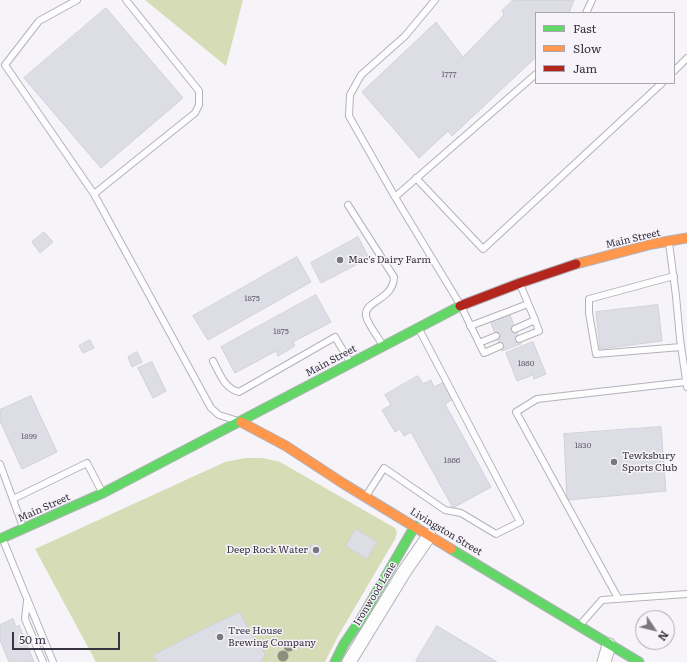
<!DOCTYPE html>
<html>
<head>
<meta charset="utf-8">
<style>
  body { margin:0 }
  #map { position:relative; width:687px; height:662px; overflow:hidden; background:#f6f4f9; font-family:Literata,serif }
  canvas { display:block }
  .legend { position:absolute; left:535px; top:12px; width:140px; height:72px; box-sizing:border-box; background:#f6f3fa; border:1px solid #aaa6b0; margin:0; padding:5px 7px; list-style:none; font-size:12px; color:#383340 }
  .legend li { display:flex; align-items:center; gap:8px; height:20px }
  .legend b { width:20px; border:1px solid #aaa6b0 }
  .north { position:absolute; left:635px; top:610px; width:40px; height:40px; box-sizing:border-box; background:#f6f3fa; border:1px solid #aaa6b0; border-radius:50%; rotate:125deg; font-size:11px; font-weight:700; line-height:16px; text-align:center; color:#383340 }
  .north::after { content:''; display:block; margin:auto; width:14px; height:18px; background:#7a7781; clip-path:polygon(50% 0,100% 100%,50% 72%,0 100%) }
  .scale { position:absolute; left:12px; top:632px; width:108px; height:18px; box-sizing:border-box; border:2px solid #383340; border-top:0; padding-left:5px; font-size:12px; line-height:14px; white-space:nowrap; color:#383340; -webkit-text-stroke:3px #f6f3fa; paint-order:stroke }
</style>
</head>
<body>
<div id="map">
<canvas width="687" height="662"></canvas>
<ul class="legend">
<li><b style="height:5px;background:#63d668"></b>Fast</li>
<li><b style="height:5px;background:#ff974d"></b>Slow</li>
<li><b style="height:5px;background:#b3261e"></b>Jam</li>
</ul>
<div class="north">N</div>
<div class="scale">50 m</div>
</div>
<script>
const context = document.querySelector('canvas').getContext('2d');
context.lineJoin = 'round';
function fillPath(path, color) { context.fillStyle = color; context.fill(path, 'evenodd'); }
function stroke(path, color, width, dash) { context.strokeStyle = color; context.lineWidth = width; context.lineCap = dash ? 'butt' : 'round'; context.setLineDash(dash || []); context.stroke(path); }
function write(font, color, halo, rows, align = 'center') {
  context.font = font + ' Literata,serif'; context.lineWidth = 3; context.setLineDash([]); context.textBaseline = 'middle'; context.strokeStyle = halo; context.fillStyle = color; for (const [text, x, y, turn = 0] of rows) {
    context.save(); context.translate(x, y); context.rotate((+turn || 0) * Math.PI / 180); context.textAlign = isNaN(turn) ? turn : align; if (halo) context.strokeText(text, 0, 0); context.fillText(text, 0, 0); context.restore();
  }
}
fillPath(new Path2D(`
  M145,0h98l-17,66z
  M245,458h18l17,4 115,66 2,5 -2,6 -58,99 -12,24h-229l-61,-113 190,-87z`), '#d6ddb6');
const building = new Path2D(`
  M513,0h61l-5,13h-33v44l-84,79 -4,-5 -29,27 -57,-66 74,-70 27,35 41,-42 -2,-4z
  M106,8l77,90 -82,70 -77,-90z
  M44,232l9,10 -13,11 -8,-11z
  M358,237l11,21 -48,25 -10,-20z
  M297,257l14,25 -103,58 -15,-24z
  M316,295l15,27 -38,20 2,4 -17,10 -2,-5 -41,22 -14,-26z
  M658,305l4,36 -62,8 -4,-37z
  M510,315l11,29 -19,7 -11,-28z
  M90,340l4,8 -11,5 -4,-7z
  M533,342l13,32 -12,5 -1,-4 -16,6 -11,-28z
  M137,352l5,10 -10,5 -4,-10z
  M152,362l14,29 -13,7 -15,-30z
  M418,376l5,8 8,-4 3,7 10,-5 9,17 -8,5 46,83 -38,21 -42,-76 -7,4 -4,-7 -5,3 -13,-22 9,-5 -6,-10z
  M31,396l26,56 -35,17 -22,-48v-11z
  M661,427l5,64 -99,9 -3,-66z
  M356,529l21,13 -10,17 -21,-13z
  M313,543l10,6 -5,8 -10,-5z
  M240,612l17,34 4,1 4,7 -3,7 -2,1h-103l-4,-7 53,-27z
  M13,619l3,8 3,-2 15,37h-25l-9,-22v-15z
  M437,626l60,36h-80l-1,-1z`);
fillPath(building, '#dddde5');
stroke(building, '#d2d0d9', 1);
const lane = new Path2D(`
  M77,0l-38,21 -34,44 89,129 117,214 8,7 16,5
  M435,0l-30,36 -44,39 -11,20 -1,21 46,81 66,109 18,37 17,-7
  M586,13l6,-13
  M674,71l13,-13
  M416,178l67,71 179,-166
  M94,194l101,-81 4,-8v-14l-73,-91
  M395,197l141,-123
  M348,205l46,72c-1,24 -30,23 -28,39 1,7 12,21 16,28
  M669,243l7,53 4,43 7,48
  M674,276l-85,23v14l7,41 85,-7
  M470,326l58,-22
  M515,329l20,-9 -15,-36
  M519,339l20,-8 -4,-11
  M479,343l5,10 16,-7
  M213,361c7,13 11,27 26,31l96,-55 15,25
  M0,464l23,63
  M366,496l18,-28 61,42 16,3 35,21 24,-12 -101,-193
  M13,499l74,-36 15,29
  M3,540l50,122
  M618,598l-102,-186 21,-13 149,-17
  M27,601l-2,18 18,43
  M580,625l22,-25 85,-6`);
const street = new Path2D(`
  M349,662l55,-90 25,-36
  M604,662l5,-17`);
const fast = new Path2D(`
  M0,539l103,-46 357,-187
  M451,549l188,113
  M335,662l9,-18 17,-25 54,-93`);
const slow = new Path2D(`
  M576,264l76,-20 35,-6
  M241,422l45,24 58,38 107,65`);
const jam = new Path2D(`
  M460,306l60,-23 56,-19`);
stroke(lane, '#b5b1b9', 8);
stroke(street, '#b5b1b9', 15);
stroke(fast, '#b5b1b9', 11);
stroke(slow, '#b5b1b9', 11);
stroke(jam, '#b5b1b9', 11);
stroke(new Path2D(`
  M263,635l14,15 -7,12`), '#dcdadd', 2.5, [3, 3]);
stroke(lane, '#fefdfe', 6);
stroke(street, '#fefdfe', 13);
stroke(fast, '#63d668', 9);
stroke(slow, '#ff974d', 9);
stroke(jam, '#b3261e', 9);
context.fillStyle = '#8d907e';
for (const [x, y] of [
  [289,646],
  [283,656]
]) { context.beginPath(); context.arc(x, y, 5.5, 0, 2 * Math.PI); context.fill(); }
for (const [x, y, r, color] of [
  [340,260,4,"#7a7781"],
  [614,462,4,"#7a7781"],
  [316,550,4,"#7a7781"],
  [220,637,4,"#7a7781"]
]) { const dot = new Path2D(); dot.arc(x, y, r, 0, 2 * Math.PI); context.fillStyle = color; context.fill(dot); stroke(dot, '#f6f3fa', 1.5); }
write('8px', '#635f6b', null, [
  ["1777",449,75],
  ["1875",252,299],
  ["1875",281,332],
  ["1860",526,364],
  ["1899",29,437],
  ["1830",583,446],
  ["1866",452,461]
]);
write('10px', '#383340', '#f6f3fa', [
  ["Main Street",633,239,-13],
  ["Main Street",331,361,-28],
  ["Main Street",44,508,-24],
  ["Livingston Street",446,532,31],
  ["Ironwood Lane",375,594,-59]
]);
write('10px', '#383340', '#f6f3fa', [
  ["Mac's Dairy Farm",348,260],
  ["Tewksbury",622,456],
  ["Sports Club",622,468],
  ["Deep Rock Water",308,550,"right"],
  ["Tree House",228,631],
  ["Brewing Company",228,643]
], 'left');
</script>
</body>
</html>
